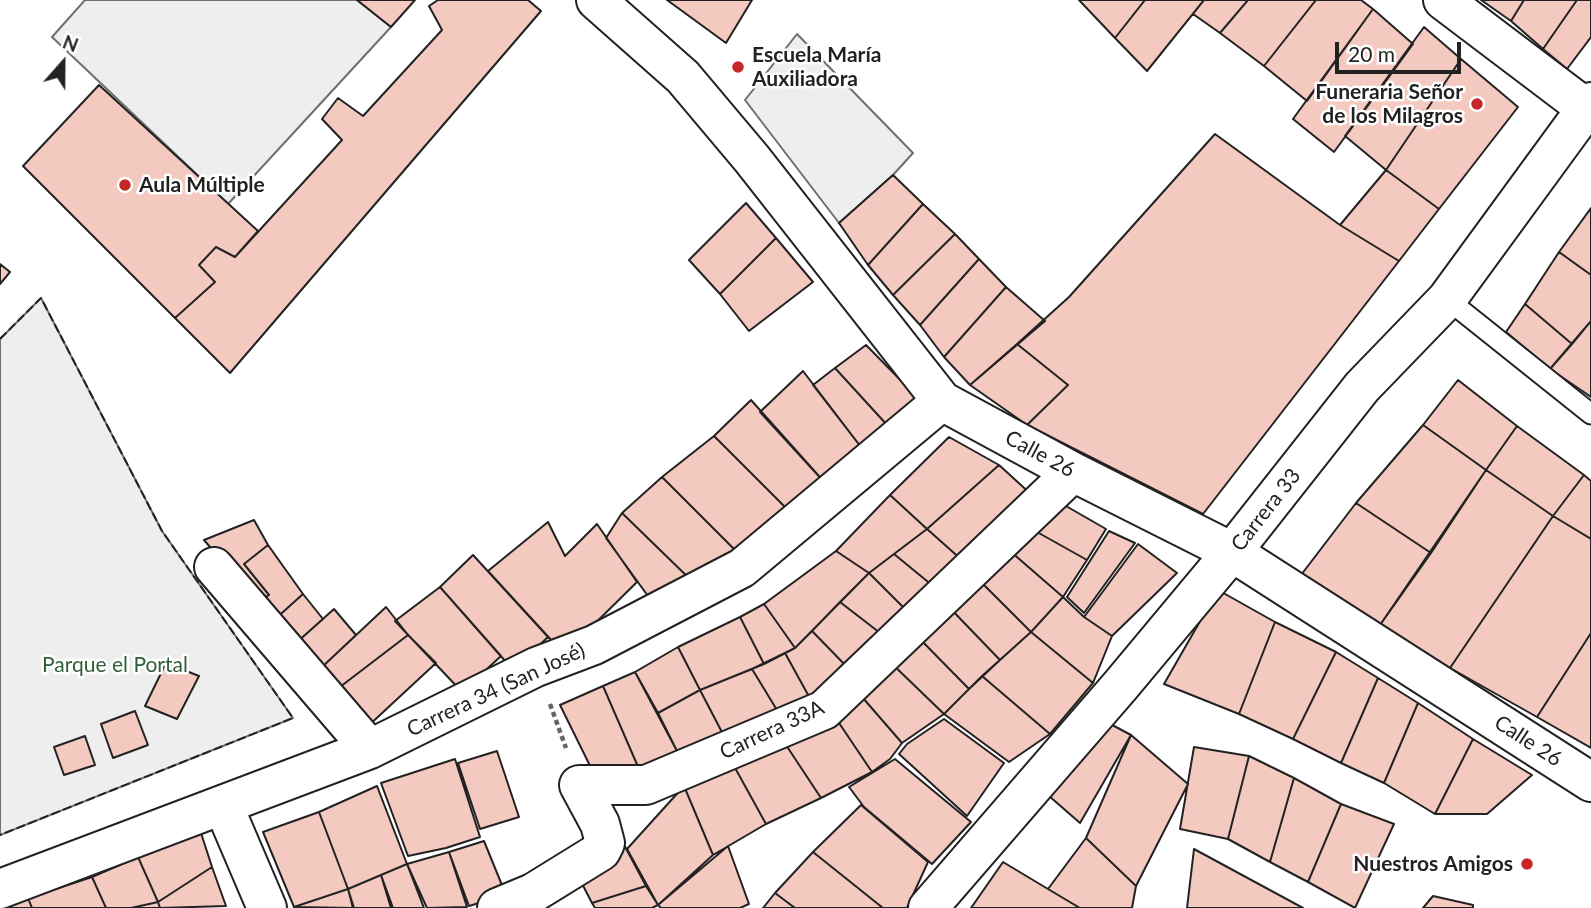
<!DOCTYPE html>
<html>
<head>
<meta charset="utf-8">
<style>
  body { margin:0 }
  #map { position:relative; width:1591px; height:908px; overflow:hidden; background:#fff; font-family:Lato,sans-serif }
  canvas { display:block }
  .north { position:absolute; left:28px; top:28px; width:70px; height:70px; -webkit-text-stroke:5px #fff; paint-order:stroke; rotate:21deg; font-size:19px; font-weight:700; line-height:28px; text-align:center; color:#222 }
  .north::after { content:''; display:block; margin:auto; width:24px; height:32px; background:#222; clip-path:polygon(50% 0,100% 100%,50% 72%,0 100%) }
  .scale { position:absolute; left:1335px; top:42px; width:126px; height:32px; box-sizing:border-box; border:4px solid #222; border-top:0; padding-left:9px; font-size:21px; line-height:24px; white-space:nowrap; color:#222; -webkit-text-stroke:5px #fff; paint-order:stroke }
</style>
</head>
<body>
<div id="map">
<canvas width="1591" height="908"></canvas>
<div class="north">N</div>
<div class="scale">20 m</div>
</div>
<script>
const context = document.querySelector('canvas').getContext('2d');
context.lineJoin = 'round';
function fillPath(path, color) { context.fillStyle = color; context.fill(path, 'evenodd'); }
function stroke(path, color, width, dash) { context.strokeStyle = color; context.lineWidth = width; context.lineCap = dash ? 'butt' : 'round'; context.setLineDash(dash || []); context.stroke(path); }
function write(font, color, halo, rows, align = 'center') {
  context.font = font + ' Lato,sans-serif'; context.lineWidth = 5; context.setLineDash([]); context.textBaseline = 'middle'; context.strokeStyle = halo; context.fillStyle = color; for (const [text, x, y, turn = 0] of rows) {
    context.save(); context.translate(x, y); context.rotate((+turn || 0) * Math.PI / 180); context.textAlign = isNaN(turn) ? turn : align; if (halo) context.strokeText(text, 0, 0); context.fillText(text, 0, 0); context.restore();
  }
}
const green = new Path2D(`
  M85,0h272l34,27 -163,177 -176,-167z
  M797,34l116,119 -20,22 -54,48 -94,-123z
  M41,298l121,233 131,187 -293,117v-496z`);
fillPath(green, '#eee');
stroke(green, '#6f6f6f', 2);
const building = new Path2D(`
  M357,0h58l-24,27z
  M438,0h90l13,11 -311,362 -55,-55 40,-36 -16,-17 17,-18 19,10 107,-117 -20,-21 16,-21 25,18 79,-86 -13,-24z
  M667,0h85l-26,43z
  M1079,0h66l-30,38z
  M1145,0h59l-57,71 -32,-33z
  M1204,0h44l-28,33 -27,-19z
  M1248,0h68l-52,66 -44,-33z
  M1316,0h45l12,9 -66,92 -43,-35z
  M1481,0h43l-13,21z
  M1524,0h53l-34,49 -32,-28z
  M1577,0h14v37l-24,32 -24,-20z
  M1373,9l40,35 -79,108 -41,-33z
  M1424,27l37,32 -75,111 -41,-34z
  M1461,59l57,48 -79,102 -53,-39z
  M99,85l159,146 -23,26 -19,-10 -17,18 16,17 -40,36 -152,-152z
  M1215,134l125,91 59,36 -196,253 -176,-89 41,-40 -51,-41 52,-47z
  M1386,170l53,39 -40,52 -59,-36z
  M893,175l30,29 -55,61 -29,-42z
  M746,203l30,35 -56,56 -31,-34z
  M923,204l32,30 -62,61 -25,-30z
  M1591,208v67l-32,-23z
  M955,234l24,25 -59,66 -27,-30z
  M776,238l37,44 -64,49 -29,-37z
  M1559,252l32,23v46l-19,23 -47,-40z
  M979,259l27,28 -62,70 -24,-32z
  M0,264l10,8 -10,12z
  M1006,287l39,34 -75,64 -26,-28z
  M1525,304l47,40 -22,25 -44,-37z
  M1591,321v76l-41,-28z
  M1017,344l51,41 -41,40 -57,-40z
  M866,345l55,56 -33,25 -53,-58z
  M835,368l53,58 -24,25 -51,-66z
  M803,371l61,80 -38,33 -66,-72z
  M1458,380l59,46 -31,44 -63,-45z
  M751,400l75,84 -36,28 -76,-76z
  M1423,425l63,45 -55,83 -75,-50z
  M1517,426l67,49 -31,41 -67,-46z
  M714,436l76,76 -52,41 -76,-76z
  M949,437l50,28 -72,64 -37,-34z
  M999,465l34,31 -70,65 -36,-32z
  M1486,470l67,46 -103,152 -70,-43z
  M1584,475l7,6v58l-38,-23z
  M662,477l76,76 -43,31 -73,-71z
  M890,495l37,34 -58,44 -33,-22z
  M1059,502l47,27 -19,31 -50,-28z
  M1356,503l75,50 -51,72 -79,-50z
  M622,513l73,71 -42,19 -47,-65z
  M1553,516l38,23v94l-54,84 -87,-49z
  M254,520l14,25 -24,19 25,31 -12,7 -53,-62z
  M548,522l17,34 32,-32 40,58 -73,72 -76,-83z
  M927,529l36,32 -30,25 -39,-32z
  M1109,531l26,12 -51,70 -17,-16z
  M1037,532l50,28 -24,37 -53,-46z
  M1138,544l39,29 -65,63 -28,-19z
  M268,545l35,49 -30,27 -16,-19 12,-7 -25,-31z
  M836,551l33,22 -74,75 -31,-44z
  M1010,551l53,46 -32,35 -53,-53z
  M894,554l39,32 -25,26 -39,-39z
  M473,555l75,82 -35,33 -73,-83z
  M869,573l39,39 -24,24 -44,-34z
  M978,579l53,53 -31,28 -54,-56z
  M440,587l61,69 -39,36 -67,-71z
  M1218,590l57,32 -36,92 -75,-30z
  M303,594l20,25 -27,24 -23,-22z
  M1063,597l21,20 28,19 -19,47 -62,-51z
  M840,602l44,34 -35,33 -37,-38z
  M764,604l31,44 -31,16 -24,-47z
  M946,604l54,56 -31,29 -55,-56z
  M386,607l22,28 -72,55 -15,-22z
  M334,609l22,26 -35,33 -25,-25z
  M740,617l24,47 -64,26 -22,-43z
  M1275,622l61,30 -43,87 -54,-25z
  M812,631l37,38 -37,33 -27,-49 10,-5z
  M1031,632l62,51 -43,51 -68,-58z
  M914,633l55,56 -25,25 -57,-55z
  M1591,633v115l-54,-31z
  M408,635l28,28 -70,65 -30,-38z
  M678,647l22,43 -42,23 -23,-41z
  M1336,652l42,26 -37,85 -48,-24z
  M785,653l27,49 -32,13 -28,-46z
  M887,659l57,55 -42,29 -46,-53z
  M166,663l33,13 -22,43 -32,-13z
  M752,669l28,46 -55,23 -25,-48z
  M635,672l42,79 -38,18 -36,-83z
  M982,676l68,58 -41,28 -65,-48z
  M1378,678l40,25 -34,80 -43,-20z
  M603,686l36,83 -40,15 -39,-79z
  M700,690l25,48 -48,13 -19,-38z
  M856,690l46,53 -12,16 -18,13 -39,-58z
  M1418,703l55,36 -38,75 -51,-31z
  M135,711l13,34 -35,13 -12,-34z
  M833,714l39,58 -51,26 -37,-56z
  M944,719l60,44 -37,53 -68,-62 8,-10z
  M1101,719l30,16 -51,88 -39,-34z
  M1131,735l57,49 -52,102 -50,-48z
  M85,736l10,29 -31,10 -10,-28z
  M1473,739l59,36 -45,39h-52z
  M784,742l37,56 -55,26 -32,-58z
  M1194,747l55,9 -21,83 -48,-10z
  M497,751l22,66 -39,12 -22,-66z
  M1249,756l45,22 -24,84 -42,-23z
  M455,759l25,78 -34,11 -38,8 -27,-73z
  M895,759l76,63 -39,42 -68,-57 -15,-20z
  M734,766l32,58 -53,31 -29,-69z
  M1294,778l47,26 -33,78 -38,-20z
  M377,786l30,78 -59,25 -29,-77z
  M684,786l29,69 -55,50 -31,-56z
  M1341,804l53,20 -39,84 -47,-26z
  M861,805l67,57 -21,46h-24l-70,-56z
  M319,812l29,77 -54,18 -31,-75z
  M201,833l11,34 -54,35 -20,-45z
  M1086,838l50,48 -4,22h-52l-32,-19z
  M484,841l22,54 -37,11 -20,-54z
  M622,841l24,45 -54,17 -14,-27z
  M728,846l21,58 -9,4h-79l-3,-3z
  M1194,849l109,59h-116z
  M449,852l18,55 -40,1 -20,-44z
  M813,852l70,56h-88l-20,-15z
  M138,857l20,45 -27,6h-25l-14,-31z
  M1003,862l45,27 32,19h-109z
  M407,864l17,44h-31l-12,-33z
  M212,867l14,39 -66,2 -2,-6z
  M381,875l10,33h-37l-6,-19z
  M92,877l14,31h-74l-4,-10z
  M646,886l12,19 -6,3h-57l-3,-5z
  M348,889l5,19 -59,-1z
  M775,893l20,15h-32z
  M1433,896l40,9v3h-50z
  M28,898l4,10h-32z
  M158,902l2,6h-29z`);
fillPath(building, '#f3c9c0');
stroke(building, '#222', 2);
const lane = new Path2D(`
  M1447,299l144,115`);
const street = new Path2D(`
  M596,0l87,77 69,82 190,242 131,71 159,80 359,230
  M1443,0l148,112
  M214,567l156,182
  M223,805l44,103
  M0,889l370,-140 166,-82 58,-22 148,-77 200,-167
  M497,908l36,-15 68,-42 4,-8 -5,-19 -21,-39h67l178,-75 249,-238
  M928,908l193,-223 111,-133 130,-165 85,-88 144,-197`);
stroke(lane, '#222', 23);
stroke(street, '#222', 42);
stroke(new Path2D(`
  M550,704l16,44`), '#646464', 4.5, [5, 3.5]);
stroke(lane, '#fff', 19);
stroke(street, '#fff', 38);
stroke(new Path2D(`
  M0,339l41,-41 121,233 131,187 -293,117`), '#222', 2, [9, 3.5]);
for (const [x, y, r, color] of [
  [738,67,7,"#c62828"],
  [1477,104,7,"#c62828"],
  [125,185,7,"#c62828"],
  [1527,864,7,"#c62828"]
]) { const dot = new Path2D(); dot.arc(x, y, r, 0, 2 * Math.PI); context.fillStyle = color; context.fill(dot); stroke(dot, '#fff', 2.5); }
write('bold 21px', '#222', '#fff', [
  ["Escuela María",752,55],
  ["Auxiliadora",752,79],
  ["Funeraria Señor",1463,92,"right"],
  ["de los Milagros",1463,116,"right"],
  ["Aula Múltiple",139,185],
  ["Nuestros Amigos",1513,864,"right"]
], 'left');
write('21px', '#222', '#fff', [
  ["Calle 26",1040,454,28],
  ["Carrera 33",1266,510,-52],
  ["Carrera 34 (San José)",496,690,-25],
  ["Carrera 33A",772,730,-25],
  ["Calle 26",1528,741,33]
]);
write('21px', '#2f5e38', '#fff', [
  ["Parque el Portal",115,665]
]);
</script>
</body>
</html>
